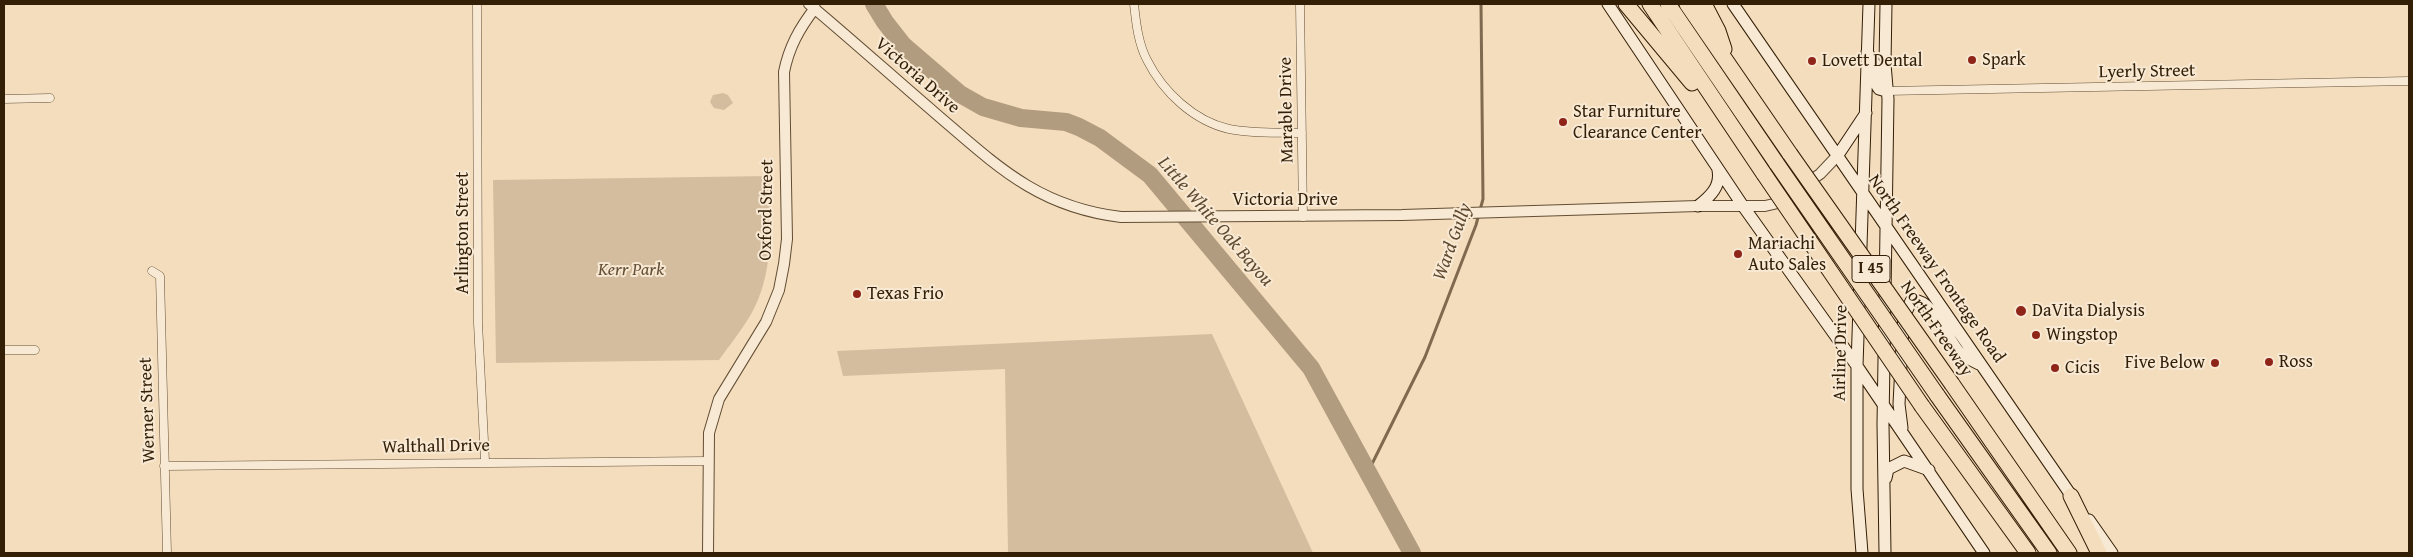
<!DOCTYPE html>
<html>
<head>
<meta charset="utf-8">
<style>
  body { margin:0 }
  #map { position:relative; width:2413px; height:557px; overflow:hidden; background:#f4ddbd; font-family:"Gentium Book Plus",serif }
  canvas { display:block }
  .frame { position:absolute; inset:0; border:5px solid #331e06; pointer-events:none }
</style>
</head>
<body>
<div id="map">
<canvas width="2413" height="557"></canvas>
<div class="frame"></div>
</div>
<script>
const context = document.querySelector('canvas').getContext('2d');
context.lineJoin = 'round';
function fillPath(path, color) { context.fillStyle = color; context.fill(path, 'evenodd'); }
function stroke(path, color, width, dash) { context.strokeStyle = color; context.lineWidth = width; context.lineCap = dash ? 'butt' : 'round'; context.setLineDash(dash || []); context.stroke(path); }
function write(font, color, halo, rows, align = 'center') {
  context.font = font + ' "Gentium Book Plus",serif'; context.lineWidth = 4; context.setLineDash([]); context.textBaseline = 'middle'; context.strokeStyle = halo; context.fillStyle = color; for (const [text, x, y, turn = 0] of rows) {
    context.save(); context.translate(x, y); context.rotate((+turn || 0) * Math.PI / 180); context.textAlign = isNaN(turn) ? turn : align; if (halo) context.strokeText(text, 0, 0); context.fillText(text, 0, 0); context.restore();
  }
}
fillPath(new Path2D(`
  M723,93l5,2 5,8 -9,7 -10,-2 -4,-6 3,-7z
  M770,176c0,47 5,98 -20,140 -9,15 -21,30 -31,44l-223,3 -3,-183z
  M1212,334l101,219h-305l-3,-184 -162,7 -6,-25z`), '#d3bd9e');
stroke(new Path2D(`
  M1368,472l57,-115 51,-132 7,-26 -2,-195`), '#7f6a4f', 3);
stroke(new Path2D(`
  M874,4l11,18 18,23 57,49 23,13 38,11 45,4 13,5 21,11 50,37 161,193 101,185`), '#b29c7f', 18);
const minor = new Path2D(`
  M477,4l1,319 7,138
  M1134,4c2,18 4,39 13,56 16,32 47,61 82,69 24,5 49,3 73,4
  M1300,4l3,213
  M1886,91l523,-10
  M4,99l46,-1
  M152,271l8,5 7,277
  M4,350h31
  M164,466l543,-5`);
const tertiary = new Path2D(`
  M809,4c43,36 84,73 126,109 61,52 102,94 186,104l281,-2 296,-9h67l13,-3 42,-29 18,-19
  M708,553l1,-120 10,-34 47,-77 13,-32 5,-26 3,-25 -3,-167c5,-25 15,-43 31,-64`);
const secondary = new Path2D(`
  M1608,4l135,202 114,160 127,187
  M1733,4l342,497
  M1867,52l10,16v18l2,3 7,2
  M1838,155l28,-42
  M1698,206c13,-10 23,-20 20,-36
  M1902,428l-3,-24 4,-78 2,-11 6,-14c21,-5 36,38 48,51 5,5 14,9 20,12
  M1886,478l2,-9 16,-8 25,9
  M2089,520l23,33
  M1862,553l-5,-64v-123l12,-362
  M1885,553l-2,-129 5,-325 -3,-35 1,-60`);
const motorway = new Path2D(`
  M1626,4l66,79
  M1650,4l114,170
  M1668,4l109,160
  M1687,4l103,150
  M1704,4l14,27 6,18
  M1952,384l117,169
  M1937,395l112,158
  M1922,406l106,147
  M2071,496l28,57`);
stroke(minor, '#634e34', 9);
stroke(tertiary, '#634e34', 12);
stroke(secondary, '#331e06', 13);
stroke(motorway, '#331e06', 17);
stroke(minor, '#f8e9d4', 8);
stroke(tertiary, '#f8e9d4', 10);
stroke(secondary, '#f8e9d4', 11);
stroke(motorway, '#f4ddbd', 15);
const motorwayBridge = new Path2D(`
  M1790,154l162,230
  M1777,164l160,231
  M1764,174l158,232`);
stroke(motorwayBridge, '#331e06', 17, []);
stroke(motorwayBridge, '#f4ddbd', 15);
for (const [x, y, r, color] of [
  [1972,60,5,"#8f2418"],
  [1812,61,5,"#8f2418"],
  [1563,122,5,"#8f2418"],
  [1738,254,5,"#8f2418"],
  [857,294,5,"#8f2418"],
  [2021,311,6,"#8f2418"],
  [2036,335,5,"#8f2418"],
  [2269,362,5,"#8f2418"],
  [2215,363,5,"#8f2418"],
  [2055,368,5,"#8f2418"]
]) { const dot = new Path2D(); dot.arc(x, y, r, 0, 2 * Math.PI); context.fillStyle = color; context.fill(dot); stroke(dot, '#f8e9d4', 2); }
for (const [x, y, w] of [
  [1871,269,38]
]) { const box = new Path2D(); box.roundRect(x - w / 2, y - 13.5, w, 27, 4); context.fillStyle = '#f8e9d4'; context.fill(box); stroke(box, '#331e06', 1); }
write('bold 16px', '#331e06', null, [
  ["I 45",1871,269]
]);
write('18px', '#331e06', '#f8e9d4', [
  ["Spark",1982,60],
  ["Lovett Dental",1822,61],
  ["Star Furniture",1573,112],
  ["Clearance Center",1573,133],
  ["Mariachi",1748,244],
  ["Auto Sales",1748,265],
  ["Texas Frio",867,294],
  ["DaVita Dialysis",2032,311],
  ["Wingstop",2046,335],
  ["Ross",2279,362],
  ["Five Below",2205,363,"right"],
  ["Cicis",2065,368]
], 'left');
write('18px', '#331e06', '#f8e9d4', [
  ["Lyerly Street",2147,72,-1],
  ["Victoria Drive",917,76,41],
  ["Marable Drive",1287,110,-91],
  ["Victoria Drive",1285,200],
  ["Oxford Street",767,210,-89],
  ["Arlington Street",463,233,-90],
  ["North Freeway Frontage Road",1936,269,55],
  ["North Freeway",1936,329,55],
  ["Airline Drive",1841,353,-89],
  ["Werner Street",148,410,-92],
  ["Walthall Drive",436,447,-1]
]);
write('italic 18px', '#634e34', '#f8e9d4', [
  ["Kerr Park",631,270]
]);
write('italic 19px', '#5f4a30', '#f8e9d4', [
  ["Little White Oak Bayou",1215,222,49],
  ["Ward Gully",1453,242,-70]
]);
</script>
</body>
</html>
